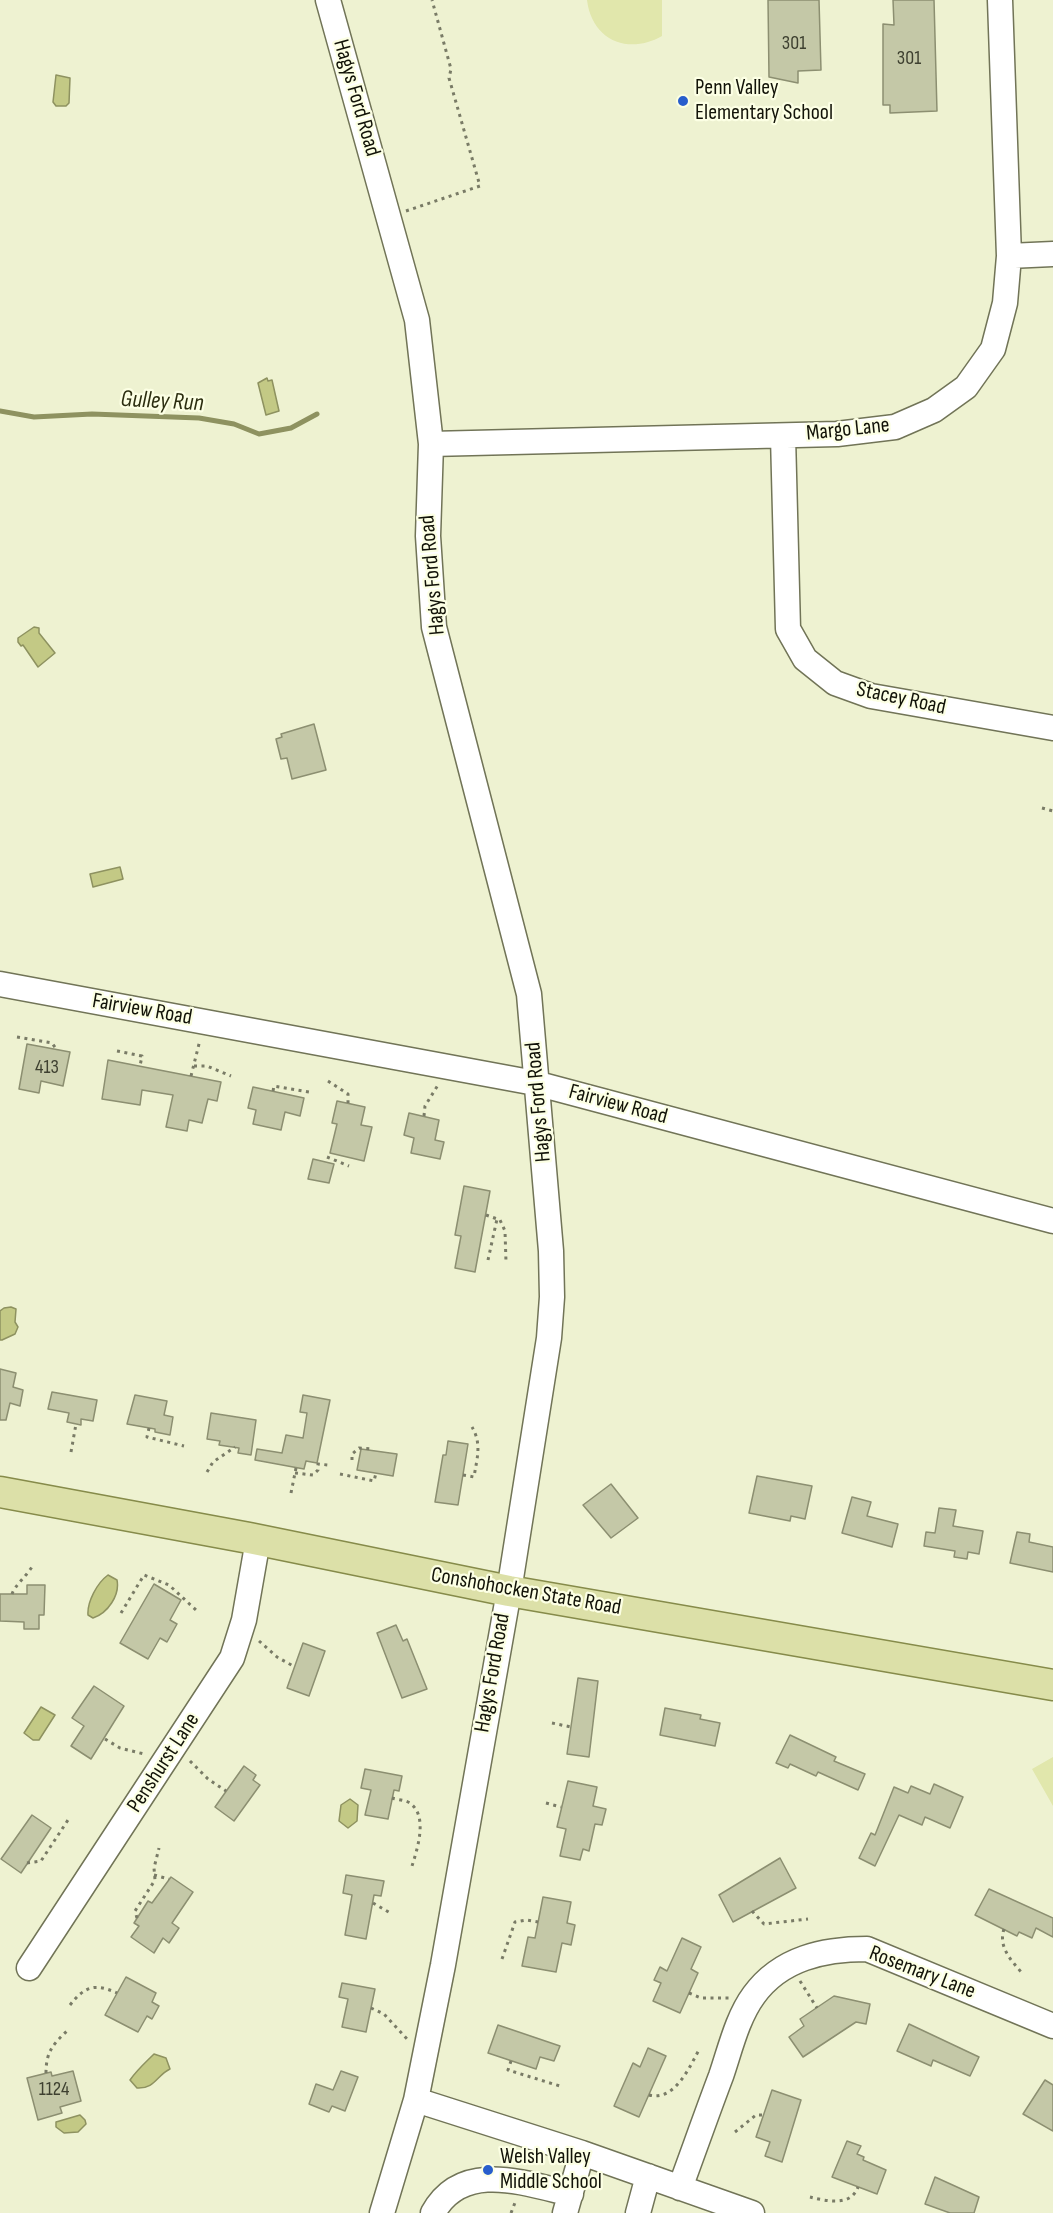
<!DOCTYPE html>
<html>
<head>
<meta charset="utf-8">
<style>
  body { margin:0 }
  canvas { display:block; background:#eef2d1 }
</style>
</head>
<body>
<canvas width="1053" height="2213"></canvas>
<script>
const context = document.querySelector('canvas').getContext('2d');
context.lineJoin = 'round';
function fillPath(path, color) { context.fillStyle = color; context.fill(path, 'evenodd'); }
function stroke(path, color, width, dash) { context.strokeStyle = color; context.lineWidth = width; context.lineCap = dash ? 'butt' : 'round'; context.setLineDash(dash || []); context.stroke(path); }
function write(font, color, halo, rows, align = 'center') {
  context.font = font + ' "Sofia Sans Condensed",sans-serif'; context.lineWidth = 4.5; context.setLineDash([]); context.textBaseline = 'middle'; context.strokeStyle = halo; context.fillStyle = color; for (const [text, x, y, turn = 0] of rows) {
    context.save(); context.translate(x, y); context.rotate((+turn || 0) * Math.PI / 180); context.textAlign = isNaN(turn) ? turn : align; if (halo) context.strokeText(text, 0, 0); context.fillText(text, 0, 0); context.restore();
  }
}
fillPath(new Path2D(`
  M587,0h75v36c-33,19 -70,5 -75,-36z
  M1053,1757v49l-21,-37z`), '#e1e7ac');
const water = new Path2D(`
  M56,75l14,3 -1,25 -3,3h-10l-3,-4z
  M267,378l1,3 4,-1 7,31 -13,4 -8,-32z
  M34,627l5,1v5l16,20 -17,14 -15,-22 -2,1 -3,-4v-4z
  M120,867l3,12 -30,8 -3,-13z
  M11,1307l5,2 -1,13 3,5 -3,7 -13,6h-2v-29l4,-3z
  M108,1575l9,5c3,15 -9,33 -24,38l-5,-3c-1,-13 9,-32 20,-40z
  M41,1707l14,8 -16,25h-6l-9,-7z
  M350,1799l8,6 -1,16 -9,7 -9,-7 2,-16z
  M154,2054l12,4 4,11c-13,6 -15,20 -33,19l-7,-8c7,-10 15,-17 24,-26z
  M80,2115l5,5 1,4 -8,8 -14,1 -8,-6v-5z`);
fillPath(water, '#c3c985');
stroke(water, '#8e9260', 1.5);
stroke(new Path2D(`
  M0,411l34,6 58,-3 107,4 35,6 25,10 32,-6 26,-14`), '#8e9260', 5);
const building = new Path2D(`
  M768,0h51l2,70 -23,1v12l-29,-6z
  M893,0h41l3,111 -47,2v-8h-7v-81l11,1z
  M314,724l12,46 -34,9 -5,-21 -6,1 -5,-20 6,-2 -1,-3z
  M27,1044l43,8 -7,34 -22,-5 -2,12 -20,-4z
  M108,1060l113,22 -4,19 -9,-2 -6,24 -13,-3 -2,11 -21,-4 7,-32 -31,-5 -2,15 -38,-6z
  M253,1087l51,11 -4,18 -15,-4 -4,18 -28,-6 3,-14 -8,-2z
  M337,1101l28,6 -4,18 11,2 -8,34 -34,-8 7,-29 -5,-1z
  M409,1113l30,7 -4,20 9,2 -4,17 -29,-6 3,-15 -10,-3z
  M313,1159l21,5 -5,19 -21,-4z
  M464,1186l26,5 -15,81 -20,-4 6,-32 -6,-1z
  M0,1369l16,4 -3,14 10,3 -3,16 -10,-3 -4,17h-6z
  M52,1392l45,8 -4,21 -12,-2v6l-14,-3 2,-9 -21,-4z
  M135,1395l32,6 -3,14 9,2 -3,18 -15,-3v-3l-28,-5z
  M303,1395l27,5 -13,63 -11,-2 -2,8 -49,-9 2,-11 25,4 4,-18 17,3 4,-25 -7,-1z
  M211,1413l45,7 -5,35 -13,-2 1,-5 -20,-3 1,-4 -13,-2z
  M448,1441l20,3 -10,61 -23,-3 8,-47h3z
  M361,1449l36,5 -4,22 -36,-6z
  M757,1476l55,10 -7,33 -14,-3 -1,5 -41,-8z
  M611,1484l27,34 -27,20 -28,-33z
  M852,1497l19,5 -4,14 31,8 -6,23 -50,-14z
  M939,1508l17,2 -3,16 30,5 -4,23 -11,-2 -1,7 -13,-2 1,-6 -31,-5 2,-14 9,1z
  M1017,1532l13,2 -1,8 24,5v25l-43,-9z
  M154,1584l27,16 -11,20 7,4 -10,18 -7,-4 -12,21 -28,-16z
  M27,1585h18l-1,30h-5v14h-15v-7l-24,-1v-27h27z
  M396,1625l7,16 4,-2 20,50 -25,9 -25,-65z
  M303,1643l22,8 -16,45 -22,-8z
  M578,1678l20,3 -9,76 -22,-3z
  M94,1686l30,20 -33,53 -20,-13 13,-20 -12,-8z
  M665,1708l36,7 -1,4 20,4 -5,23 -55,-11z
  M790,1735l46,22 -2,4 31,13 -7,16 -40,-18 -2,4 -26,-12 -2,4 -12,-5z
  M244,1766l12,9 -3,5 7,5 -26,36 -19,-14z
  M365,1769l37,7 -3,15 -5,-1 -6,29 -23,-4 6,-25 -10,-2z
  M568,1781l29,6 -4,19 13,3 -4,16 -7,-1 -6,27 -6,-2 -3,11 -20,-4 6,-27 -9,-2z
  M934,1784l29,13 -13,31 -25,-11 -3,8 -23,-10 -24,51 -16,-8 12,-25 4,2 19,-48 14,6 3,-7 19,8z
  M32,1815l19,13 -30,45 -20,-14z
  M780,1858l16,30 -63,34 -14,-27z
  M346,1875l38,6 -3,15 -7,-1 -8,44 -21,-4 7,-40 -9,-2z
  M171,1877l22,15 -21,31 7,5 -10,15 -6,-5 -9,15 -23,-16 8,-11 -5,-3 14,-22 4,2z
  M989,1889l64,29v19l-17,-9 -4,10 -13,-6 -2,4 -42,-21z
  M543,1897l28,5 -4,21 8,2 -4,20 -9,-2 -6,29 -34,-6 6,-29 7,1z
  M682,1938l19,9 -10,22 7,4 -18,40 -27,-12 8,-18 -7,-3 6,-13 7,4z
  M126,1977l30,16 -4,9 7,4 -7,13 -5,-3 -9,16 -33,-17z
  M342,1983l33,6 -9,43 -24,-5 6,-28 -9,-2z
  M834,1996l36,8 -4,20 -10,-2 -53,35 -14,-20 15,-11 -4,-7z
  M909,2024l70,33 -9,19 -37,-16 -2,6 -34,-15z
  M498,2025l62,21 -6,15 -14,-4 -4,12 -48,-16z
  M648,2048l18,8 -27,61 -25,-11 19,-43 7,4z
  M73,2071l8,30 -21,6 2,6 -24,7 -11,-42 24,-6 1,4z
  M341,2071l17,6 -13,34 -13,-5 -3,6 -20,-8 7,-20 17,6z
  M1045,2080l8,5v46l-30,-17z
  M772,2090l29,10 -19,62 -17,-6 5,-14 -14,-5z
  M847,2141l14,5 -4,8 7,3 -1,3 23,10 -9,24 -45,-17z
  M935,2177l44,20 -5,16h-24l-25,-9z`);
fillPath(building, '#c4c8a7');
stroke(building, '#8c8f71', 1.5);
const minor = new Path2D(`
  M328,0l89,320 14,124 -3,92 6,91 95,367 22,257 1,46 -3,41 -40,253 -66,374 -27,135 -34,113
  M1009,256l44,-2
  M783,436l5,193 17,30 30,24 36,13 182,32
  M431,444l406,-10 58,-7 39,-17 32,-23 27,-38 12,-46 4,-47 -9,-256
  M0,984l535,99 518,138
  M29,1968l203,-310 12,-38 14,-80
  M416,2100l166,53 170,60
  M680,2188c14,-38 27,-75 41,-112 9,-26 16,-58 33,-81 27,-37 70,-46 113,-46l186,77
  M433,2213c29,-53 91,-30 138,-19
  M565,2213l17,-60
  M638,2213l10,-37`);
const major = new Path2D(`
  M0,1492l249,46 260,53 544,94`);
stroke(minor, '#717457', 27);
stroke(major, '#868b4a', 33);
stroke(new Path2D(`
  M406,211l74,-25 -31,-108 2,-9 -19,-69
  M1042,808l11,3
  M17,1037l35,6 5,7
  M117,1051l25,5 -2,10
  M194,1066h13l24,10
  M191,1076l9,-36
  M328,1081l20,13v9
  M273,1091l1,-5 35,6
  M424,1116l1,-10 13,-21
  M327,1157l22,9
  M486,1215l14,5 5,11 1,31
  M488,1260l9,-41
  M149,1428l-2,9 37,9
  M71,1452l5,-28
  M352,1460v-6l7,-6 14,1
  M207,1472l6,-10 22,-15
  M295,1473l18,2 5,-5v-6l10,1
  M340,1474l34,7 2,-8
  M463,1475l11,2c3,-19 8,-33 -2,-50
  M291,1493l5,-25
  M12,1594c3,-9 15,-18 21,-29
  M121,1613l23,-38 25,10 27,25
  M259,1641l18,16 18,10
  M552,1723l19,4
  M105,1739l15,9 24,6
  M190,1761l18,18 18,12
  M392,1798c6,2 15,2 19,6 17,13 6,46 1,62
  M546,1803l15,4
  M27,1863l14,-2 27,-41
  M154,1875l15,4
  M373,1903l19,11
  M752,1911l12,13 44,-5
  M137,1918l-2,-7 20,-31 -1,-12 5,-20
  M1004,1929c-6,18 7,31 18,44
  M502,1959l13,-37 11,-2 12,2
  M800,1981l17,27
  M689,1993l12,5h29
  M70,2005c15,-19 25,-22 47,-12
  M371,2008l13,6 23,25
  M511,2061l-3,9 55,17
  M46,2073c0,-20 6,-28 21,-42
  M649,2095c26,7 41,-29 51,-47
  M735,2132l21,-17h8
  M810,2197c16,4 41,10 48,-10
  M511,2213l5,-13`), '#797b66', 3, [3, 4.5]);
stroke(minor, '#fff', 24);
stroke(major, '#dce0a8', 30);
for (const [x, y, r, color] of [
  [683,101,6,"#285ecc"],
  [488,2170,6,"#285ecc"]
]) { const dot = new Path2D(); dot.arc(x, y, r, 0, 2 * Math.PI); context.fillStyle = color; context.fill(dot); stroke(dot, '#fcffe4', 2); }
write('20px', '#3e4030', null, [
  ["301",794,44],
  ["301",909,59],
  ["413",47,1068],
  ["1124",54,2090]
]);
write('22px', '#121308', '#fcffe4', [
  ["Penn Valley",695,88],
  ["Elementary School",695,113],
  ["Welsh Valley",500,2157],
  ["Middle School",500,2182]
], 'left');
write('22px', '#121308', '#fcffe4', [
  ["Hagys Ford Road",356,98,74],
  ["Margo Lane",848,430,-6],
  ["Hagys Ford Road",433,575,-95],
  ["Stacey Road",901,699,12],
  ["Fairview Road",142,1010,10],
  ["Hagys Ford Road",539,1102,-95],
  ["Fairview Road",618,1105,15],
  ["Conshohocken State Road",526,1592,10],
  ["Hagys Ford Road",493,1673,-80],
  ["Penshurst Lane",164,1763,-57],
  ["Rosemary Lane",922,1973,21]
]);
write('italic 24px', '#2c2e10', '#fcffe4', [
  ["Gulley Run",162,402,3]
]);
</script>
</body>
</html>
